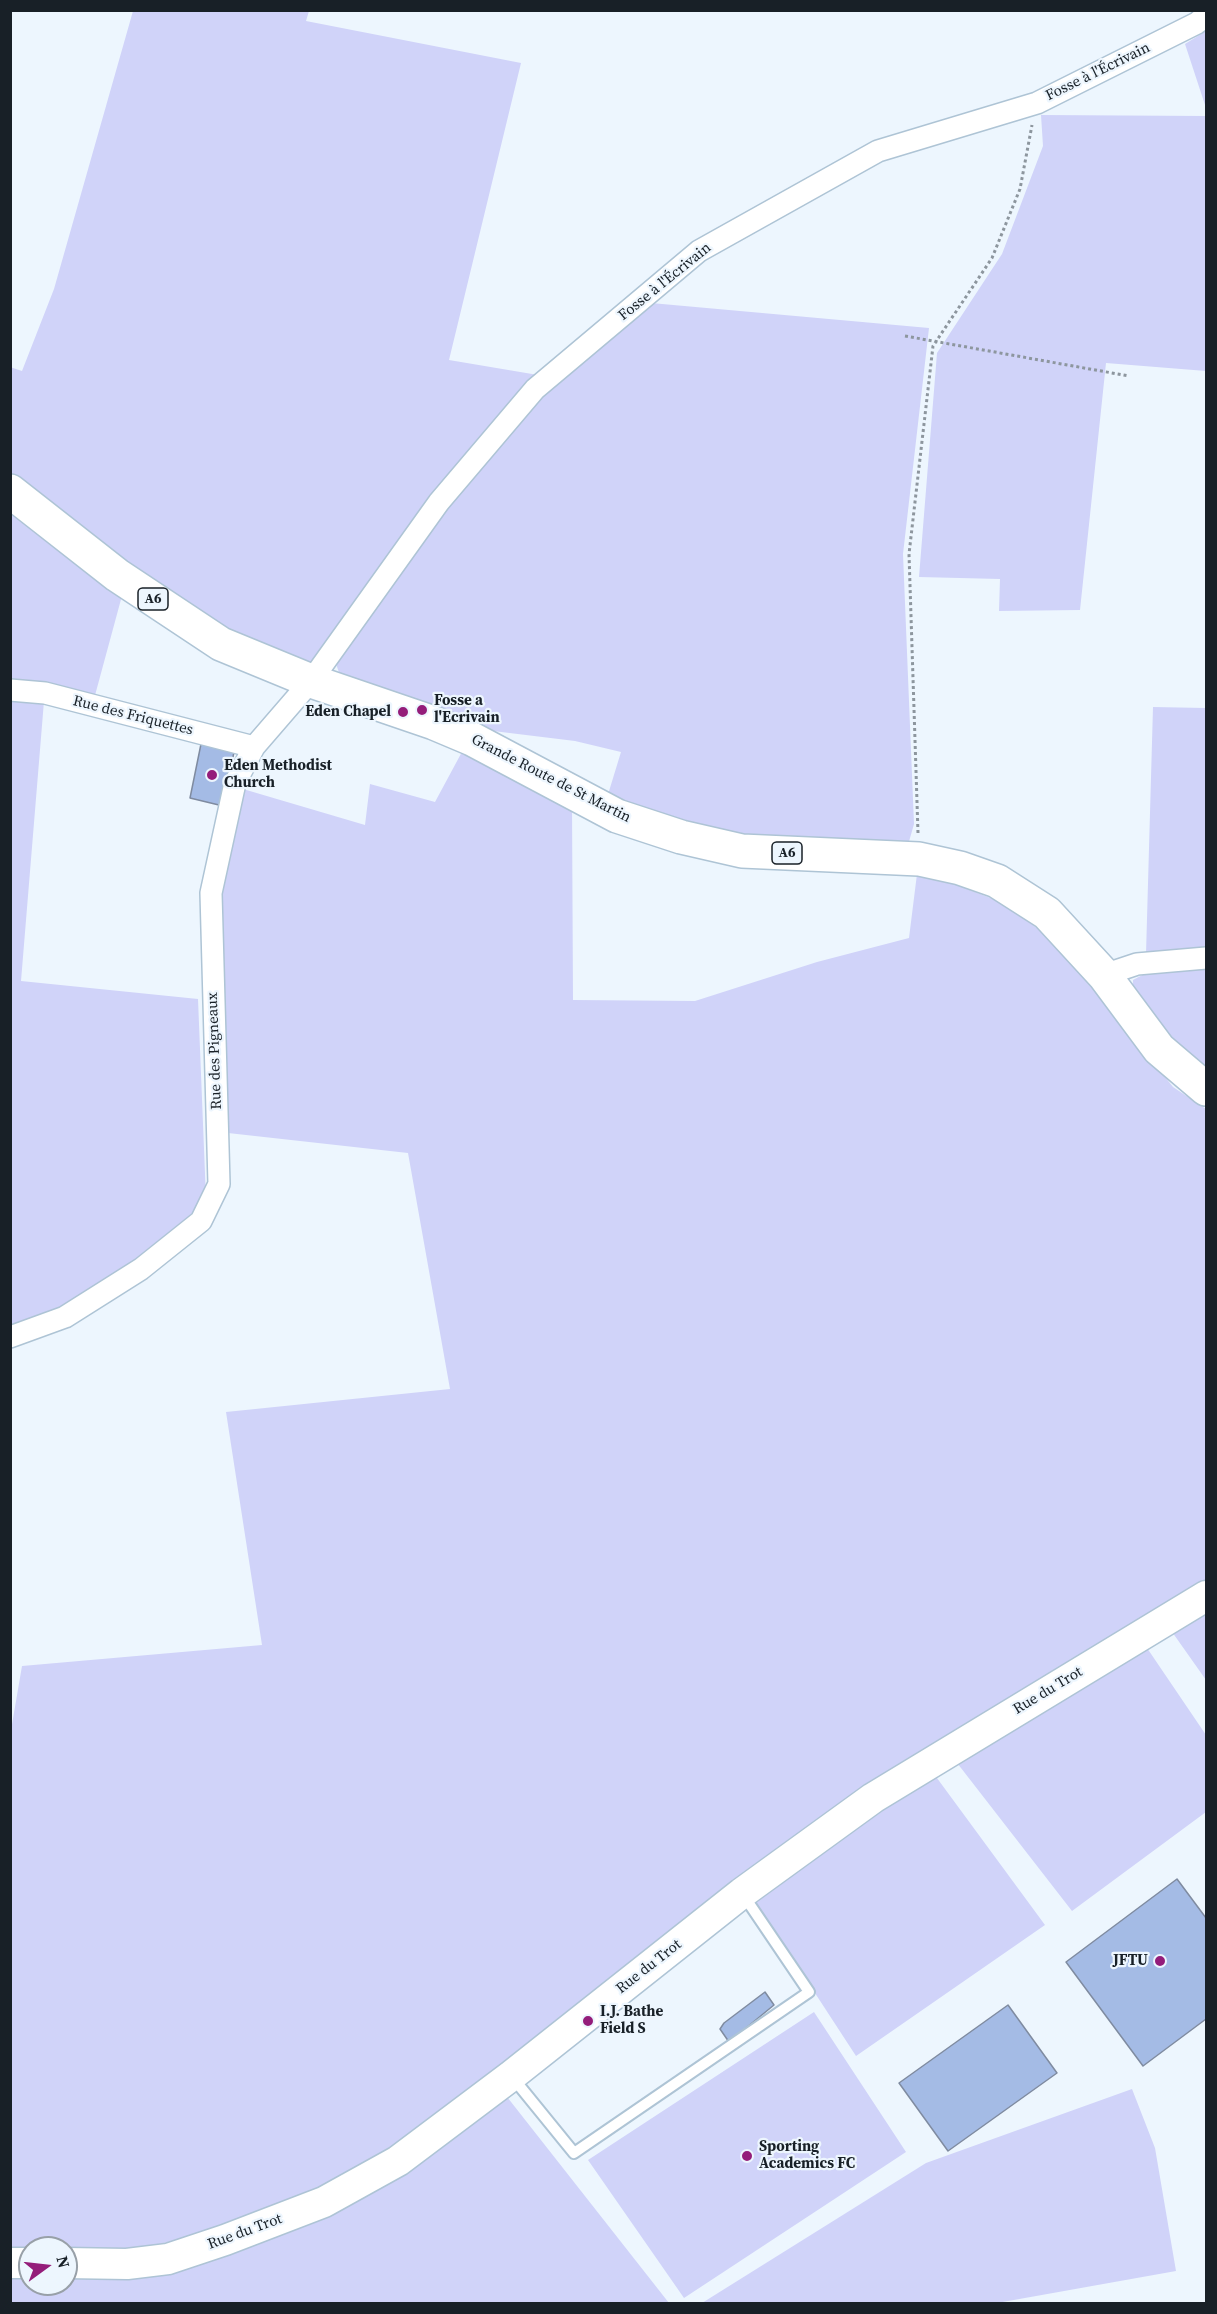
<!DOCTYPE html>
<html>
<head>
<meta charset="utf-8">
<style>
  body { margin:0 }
  #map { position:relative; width:1217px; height:2314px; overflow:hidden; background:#edf6fe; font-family:"Source Serif 4",serif }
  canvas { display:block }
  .frame { position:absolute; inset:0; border:12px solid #182027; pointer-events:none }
  .north { position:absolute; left:18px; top:2236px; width:60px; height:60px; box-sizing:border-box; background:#edf6fe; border:2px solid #98a0a8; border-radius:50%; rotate:75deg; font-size:16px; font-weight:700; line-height:24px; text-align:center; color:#182027 }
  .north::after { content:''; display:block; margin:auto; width:21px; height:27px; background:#941d7a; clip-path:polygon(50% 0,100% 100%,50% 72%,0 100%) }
</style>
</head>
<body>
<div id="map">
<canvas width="1217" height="2314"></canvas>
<div class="frame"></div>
<div class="north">N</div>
</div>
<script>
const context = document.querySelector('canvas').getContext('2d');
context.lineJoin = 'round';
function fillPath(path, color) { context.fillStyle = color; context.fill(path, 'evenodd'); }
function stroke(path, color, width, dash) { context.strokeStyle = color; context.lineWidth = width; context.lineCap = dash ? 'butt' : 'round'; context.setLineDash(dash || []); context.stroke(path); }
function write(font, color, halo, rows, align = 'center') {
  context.font = font + ' "Source Serif 4",serif'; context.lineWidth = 4.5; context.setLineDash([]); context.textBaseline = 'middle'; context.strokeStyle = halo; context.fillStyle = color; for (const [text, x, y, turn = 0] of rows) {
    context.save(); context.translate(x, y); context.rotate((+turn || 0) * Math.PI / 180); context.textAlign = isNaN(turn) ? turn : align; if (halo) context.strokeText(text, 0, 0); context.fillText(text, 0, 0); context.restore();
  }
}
fillPath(new Path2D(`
  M133,11h176l-3,10 215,42 -72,297 89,15 -151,181 -74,115 -99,-42 -203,-150 -1,-112 12,4 32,-82z
  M1206,31v77l-21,-64z
  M1041,115l165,1v255l-100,-8 -26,247 -81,1 1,-32 -81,-2 18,-224 65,-99 41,-108z
  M651,303l278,25 -26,226 11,270 -6,21 -120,-2 -113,-19 -69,-23 15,-49 -46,-11 -90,-11 -144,-52 -5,-14 89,-132 114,-136z
  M10,504l113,88 -29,107 -83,-12z
  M11,697l33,4 -23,280 177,18 8,200 -33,34 -92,66 -70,27z
  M1153,707l53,1v241l-60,5z
  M463,750l109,54 1,196 122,1 122,-39 92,-24 8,-64 24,5 60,23 43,31 61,69 68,85 33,22v476l-643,431 -168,129 -71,43 -136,49 -64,16 -58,-2v-3l-55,2 -1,-514 12,-70 240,-21 -36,-233 224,-23 -42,-236 -180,-20 -10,-232 25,-112 122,36 5,-41 65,18z
  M1206,968v104l-40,-31 -33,-46v-15l15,-8z
  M1206,1608v72l-36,-51z
  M1145,1645l61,90v77l-134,99 -118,-152z
  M934,1774l111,151 -189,131 -103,-158z
  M814,2012l92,140 -222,146 -96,-138z
  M1132,2089l23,59 21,123 -179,32h-295l224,-140z
  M504,2093l165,210 -658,1 -1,-30 20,1v9h36v-9l116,-10z`), '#d0d3f9');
const building = new Path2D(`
  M201,744l33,8 -11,54 -33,-8z
  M1177,1879l29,39v101l-63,47 -77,-104z
  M765,1992l9,13 -45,37 -9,-13 4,-6z
  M1008,2005l49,68 -109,78 -49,-68z`);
fillPath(building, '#a4bbe5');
stroke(building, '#7f8ba0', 1.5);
const lane = new Path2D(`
  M513,2078l61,75 235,-161 -67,-99`);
const street = new Path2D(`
  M10,690l35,3 209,54
  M1104,975l33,-11 69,-6
  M10,1337l55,-20 76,-48 60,-48 18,-37 -8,-291 24,-110 19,-36 57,-66 128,-179 96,-113 164,-138 179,-100 159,-48 160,-80 9,-8`);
const secondary = new Path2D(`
  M10,2263h20
  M66,2263l61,1 41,-5 57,-19 99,-38 74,-41 113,-85 231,-183 131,-95 333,-202`);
const primary = new Path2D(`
  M10,491l107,84 104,69 90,37 123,42 38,16 145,77 64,21 61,14 177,8 41,9 37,13 50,32 57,62 55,74 47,40`);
stroke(lane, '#aec4d5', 14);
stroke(street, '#aec4d5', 24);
stroke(secondary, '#aec4d5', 33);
stroke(primary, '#aec4d5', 36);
stroke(new Path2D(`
  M905,336l224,40
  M918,833l-9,-279 24,-208 59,-88 28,-69 12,-64`), '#8d969e', 3, [3, 3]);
stroke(lane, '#fff', 10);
stroke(street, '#fff', 21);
stroke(secondary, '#fff', 30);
stroke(primary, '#fff', 33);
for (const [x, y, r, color] of [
  [422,710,6,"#941d7a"],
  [403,712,6,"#941d7a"],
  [212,775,6,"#941d7a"],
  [1160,1961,6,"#941d7a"],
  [588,2021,6,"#941d7a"],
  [747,2156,6,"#941d7a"]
]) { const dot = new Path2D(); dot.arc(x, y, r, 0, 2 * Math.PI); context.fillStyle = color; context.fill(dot); stroke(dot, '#edf6fe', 2); }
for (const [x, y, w] of [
  [153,599,30],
  [787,853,30]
]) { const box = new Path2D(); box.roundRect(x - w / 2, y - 11, w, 22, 4.5); context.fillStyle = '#edf6fe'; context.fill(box); stroke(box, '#182027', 1.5); }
write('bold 14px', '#182027', null, [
  ["A6",153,599],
  ["A6",787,853]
]);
write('15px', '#182027', '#edf6fe', [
  ["Fosse à l'Écrivain",1098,72,-26],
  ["Fosse à l'Écrivain",665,282,-39],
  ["Rue des Friquettes",133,716,14],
  ["Grande Route de St Martin",551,779,27],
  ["Rue des Pigneaux",215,1051,-92],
  ["Rue du Trot",1048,1691,-31],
  ["Rue du Trot",649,1967,-38],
  ["Rue du Trot",245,2232,-20]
]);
write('bold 15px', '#182027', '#edf6fe', [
  ["Fosse a",434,701],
  ["l'Ecrivain",434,718],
  ["Eden Chapel",391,712,"right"],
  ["Eden Methodist",224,766],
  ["Church",224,783],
  ["JFTU",1148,1961,"right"],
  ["I.J. Bathe",600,2012],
  ["Field S",600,2029],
  ["Sporting",759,2147],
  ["Academics FC",759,2164]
], 'left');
</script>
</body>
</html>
